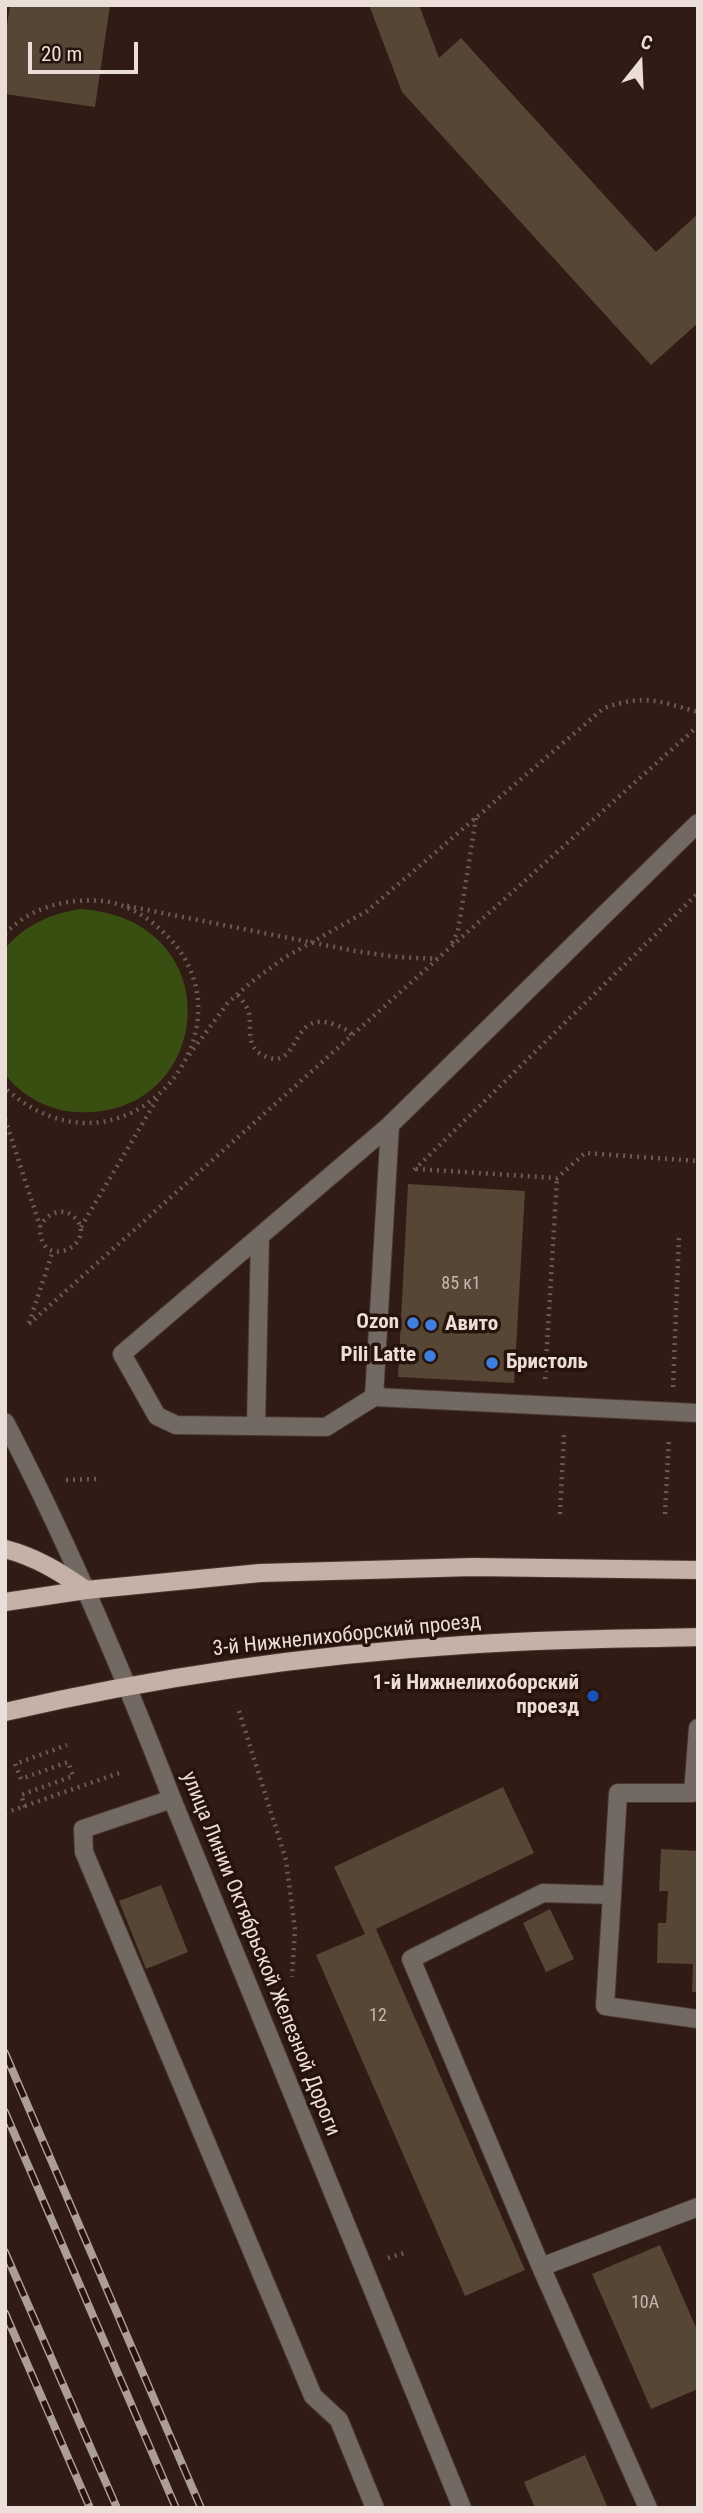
<!DOCTYPE html>
<html>
<head>
<meta charset="utf-8">
<style>
  body { margin:0 }
  #map { position:relative; width:703px; height:2513px; overflow:hidden; background:#301c15; font-family:"Roboto Condensed",sans-serif }
  canvas { display:block }
  .frame { position:absolute; inset:0; border:7px solid #ebddd8; pointer-events:none }
  .north { position:absolute; left:605px; top:28px; width:70px; height:70px; -webkit-text-stroke:5px #26130c; paint-order:stroke; rotate:18deg; font-size:19px; font-weight:700; line-height:28px; text-align:center; color:#ebddd8 }
  .north::after { content:''; display:block; margin:auto; width:24px; height:32px; background:#ebddd8; clip-path:polygon(50% 0,100% 100%,50% 72%,0 100%) }
  .scale { position:absolute; left:28px; top:42px; width:110px; height:32px; box-sizing:border-box; border:4px solid #ebddd8; border-top:0; padding-left:9px; font-size:21px; line-height:24px; white-space:nowrap; color:#ebddd8; -webkit-text-stroke:5px #26130c; paint-order:stroke }
</style>
</head>
<body>
<div id="map">
<canvas width="703" height="2513"></canvas>
<div class="frame"></div>
<div class="north">С</div>
<div class="scale">20 m</div>
</div>
<script>
const context = document.querySelector('canvas').getContext('2d');
context.lineJoin = 'round';
function fillPath(path, color) { context.fillStyle = color; context.fill(path, 'evenodd'); }
function stroke(path, color, width, dash) { context.strokeStyle = color; context.lineWidth = width; context.lineCap = dash ? 'butt' : 'round'; context.setLineDash(dash || []); context.stroke(path); }
function write(font, color, halo, rows, align = 'center') {
  context.font = font + ' "Roboto Condensed",sans-serif'; context.lineWidth = 7; context.setLineDash([]); context.textBaseline = 'middle'; context.strokeStyle = halo; context.fillStyle = color; for (const [text, x, y, turn = 0] of rows) {
    context.save(); context.translate(x, y); context.rotate((+turn || 0) * Math.PI / 180); context.textAlign = isNaN(turn) ? turn : align; if (halo) context.strokeText(text, 0, 0); context.fillText(text, 0, 0); context.restore();
  }
}
fillPath(new Path2D(`
  M81,909c154,11 132,213 -7,203 -26,-2 -54,-17 -69,-38v-126c22,-24 44,-34 76,-39z`), '#394f12');
fillPath(new Path2D(`
  M10,5h100l-15,102 -90,-13v-54z
  M369,5h50l20,53 22,-20 195,214 42,-38v109l-47,42 -249,-273z
  M408,1184l117,7 -11,192 -116,-6z
  M503,1787l31,66 -158,76 149,341 -60,26 -149,-341 49,-21 -31,-67z
  M661,1849l37,2v141h-6l1,-28 -36,-1 1,-40h8l2,-32h-9z
  M161,1885l27,67 -42,17 -27,-68z
  M550,1909l24,50 -28,13 -23,-49z
  M660,2245l38,87v57l-47,20 -59,-135z
  M585,2455l23,53h-73l-11,-26z`), '#564636');
const minor = new Path2D(`
  M390,1125l-268,229 35,62 19,9 150,2 48,-30 324,16
  M374,1397l16,-272 308,-302
  M5,1422c64,122 117,248 167,377l290,709
  M256,1426l4,-190
  M172,1799l-89,30 1,23 229,544 26,24 36,88
  M612,1895l-7,111 93,13
  M541,2267l157,-60
  M648,2508l-107,-241 -130,-308 132,-66 69,2 6,-102h75l5,-65`);
const major = new Path2D(`
  M5,1549c31,8 55,23 81,41
  M5,1602l81,-12 174,-17 213,-6 225,3
  M5,1712c151,-35 304,-57 458,-67 78,-6 157,-6 235,-8`);
stroke(minor, '#4a3730', 20);
stroke(major, '#4a3730', 20);
stroke(new Path2D(`
  M127,906l228,45 43,6 40,2
  M5,934c25,-27 62,-36 97,-33 23,2 44,15 60,30 104,94 -37,266 -157,157
  M452,943l6,-12 18,-113
  M238,995c4,5 9,11 11,18 3,18 -5,37 21,45 30,8 21,-48 63,-34 8,3 14,5 19,11
  M189,1055l38,-51 23,-21 34,-25 83,-47 237,-203c41,-14 54,-7 94,4
  M5,1119l35,107c-2,47 58,20 36,-7 -12,-14 -28,-6 -36,7
  M416,1169l141,9 28,-25 113,8
  M414,1170l284,-277
  M81,1227l76,-128
  M29,1323l24,-72
  M29,1324l669,-598
  M545,1379l12,-201
  M673,1387l6,-150
  M66,1480l30,-1
  M560,1514l4,-80
  M665,1514l4,-76
  M239,1711l47,149 9,70 -3,47
  M25,1807l-4,-12 52,-19 -5,-14 -47,17 -6,-15 52,-19
  M5,1813l114,-40
  M388,2258l16,-5`), '#6c5a54', 4.5, [2, 5]);
stroke(minor, '#736963', 18);
stroke(major, '#c5b1a5', 18);
const rail = new Path2D(`
  M5,2053l196,455
  M5,2112l171,396
  M5,2252l112,256
  M5,2313l85,195`);
stroke(rail, '#ad9d97', 8);
stroke(rail, '#26130c', 5, [16]);
for (const [x, y, r, color] of [
  [413,1323,7,"#3f7fe0"],
  [431,1325,7,"#3f7fe0"],
  [430,1356,7,"#3f7fe0"],
  [492,1363,7,"#3f7fe0"],
  [593,1696,7,"#1a4fb4"]
]) { const dot = new Path2D(); dot.arc(x, y, r, 0, 2 * Math.PI); context.fillStyle = color; context.fill(dot); stroke(dot, '#26130c', 2.5); }
write('18px', '#c6b7b0', null, [
  ["85 к1",461,1284],
  ["12",378,2016],
  ["10А",645,2303]
]);
write('bold 21px', '#ebddd8', '#26130c', [
  ["Ozon",399,1323],
  ["Авито",445,1325,"left"],
  ["Pili Latte",416,1356],
  ["Бристоль",506,1363,"left"],
  ["1-й Нижнелихоборский",579,1684],
  ["проезд",579,1708]
], 'right');
write('21px', '#ebddd8', '#26130c', [
  ["3-й Нижнелихоборский проезд",347,1636,-6],
  ["улица Линии Октябрьской Железной Дороги",260,1954,68]
]);
</script>
</body>
</html>
